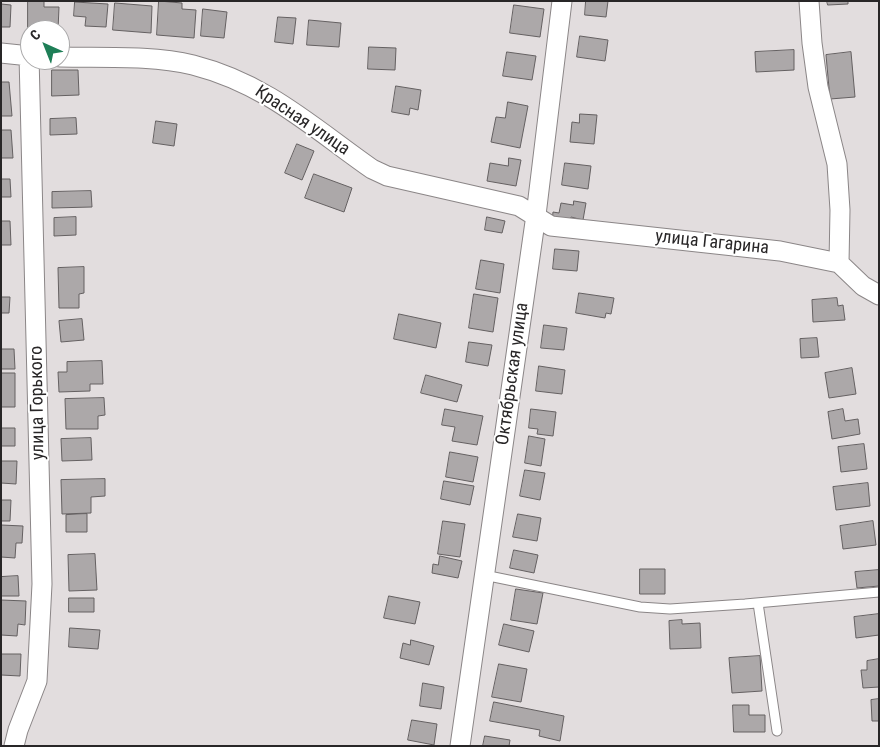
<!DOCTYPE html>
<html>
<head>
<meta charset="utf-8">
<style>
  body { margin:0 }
  #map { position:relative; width:880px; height:747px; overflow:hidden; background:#e2ddde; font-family:"Roboto Condensed",sans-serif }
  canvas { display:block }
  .frame { position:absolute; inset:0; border:2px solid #282627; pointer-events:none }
  .north { position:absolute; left:20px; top:20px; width:50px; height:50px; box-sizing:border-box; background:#fff; border:1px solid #a9a8a9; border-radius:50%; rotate:316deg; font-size:14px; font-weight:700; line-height:20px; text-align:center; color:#282627 }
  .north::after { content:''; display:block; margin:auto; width:18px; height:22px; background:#1e7f57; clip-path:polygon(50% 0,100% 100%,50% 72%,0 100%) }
</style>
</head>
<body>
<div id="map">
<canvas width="880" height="747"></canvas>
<div class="frame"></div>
<div class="north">С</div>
</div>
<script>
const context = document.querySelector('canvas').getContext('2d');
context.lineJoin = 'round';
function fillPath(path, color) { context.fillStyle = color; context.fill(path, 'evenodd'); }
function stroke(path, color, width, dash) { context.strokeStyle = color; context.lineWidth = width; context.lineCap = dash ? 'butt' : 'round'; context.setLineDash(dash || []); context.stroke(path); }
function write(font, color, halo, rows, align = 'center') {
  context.font = font + ' "Roboto Condensed",sans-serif'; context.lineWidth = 4; context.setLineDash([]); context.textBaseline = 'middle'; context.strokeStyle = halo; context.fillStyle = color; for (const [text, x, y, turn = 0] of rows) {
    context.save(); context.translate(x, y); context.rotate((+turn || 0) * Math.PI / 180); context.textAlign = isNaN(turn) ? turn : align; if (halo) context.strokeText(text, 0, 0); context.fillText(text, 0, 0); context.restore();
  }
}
const building = new Path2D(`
  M28,1h16v6h15l-1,23 -30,-1z
  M159,1l23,2v6l14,1 -2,28 -37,-3z
  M586,1h22l-2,16 -21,-2z
  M827,1h21v3l-20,1z
  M75,2l33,2 -2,23 -21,-1 1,-9 -12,-1z
  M115,3l37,3 -1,27 -38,-3z
  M1,4l10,1 -1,22h-9z
  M514,5l30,4 -4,28 -30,-4z
  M203,9l24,3 -3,26 -23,-2z
  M278,17l18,1 -3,26 -18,-2z
  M309,20l32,3 -2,24 -32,-2z
  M580,36l28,4 -3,21 -28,-4z
  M369,47l27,1 -1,22 -27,-1z
  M794,50v20l-38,2 -1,-20z
  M507,52l29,4 -4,24 -29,-4z
  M851,52l4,45 -25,2 -4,-44z
  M52,70h26l1,25 -27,1z
  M1,82h8l3,34h-11z
  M396,86l25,4 -3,20 -8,-2 -1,7 -17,-3z
  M508,102l20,4 -8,42 -29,-6 5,-25 9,1z
  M580,114l17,1 -3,29 -24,-2 2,-20 7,1z
  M76,118l1,16 -27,1v-16z
  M156,121l21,3 -3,22 -21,-3z
  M1,130h10l2,28h-12z
  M297,144l17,7 -12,29 -17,-7z
  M509,158l12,2 -5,26 -29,-5 3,-18 18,3z
  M565,163l26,3 -3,23 -26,-4z
  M314,174l38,14 -8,24 -39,-14z
  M1,179h9l1,18h-10z
  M91,191l1,16 -40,1v-16z
  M574,201l12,2 -3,17 -12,-3 -2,8 -17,-3 1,-10 6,1 2,-10 12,2z
  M76,217v18l-22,1v-18z
  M487,217l18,4 -3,12 -17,-3z
  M1,221h9l1,24h-10z
  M555,249l24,2 -2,20 -24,-2z
  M481,260l23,4 -4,29 -24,-4z
  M84,267v26l-5,1v14h-20l-1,-40z
  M579,293l35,5 -3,16 -5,-1 -1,5 -29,-5z
  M474,294l24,4 -5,34 -24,-4z
  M1,297h9l-1,16h-8z
  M837,298l1,8 5,-1 2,15 -32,2 -1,-22z
  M399,314l42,9 -5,25 -42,-9z
  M82,319l2,21 -23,2 -2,-21z
  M544,325l23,3 -3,22 -23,-2z
  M817,338l2,19 -18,1 -1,-19z
  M469,342l23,3 -4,21 -22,-4z
  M1,349h13l1,20h-14z
  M102,361l1,23h-13v7l-31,1 -1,-20h9v-10z
  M539,366l26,4 -3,24 -26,-3z
  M852,368l4,26 -27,4 -4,-25z
  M1,373h14v34h-14z
  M426,375l36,10 -5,17 -36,-9z
  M104,398l1,17 -7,1v13h-32l-1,-30z
  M445,409l38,7 -6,29 -25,-4 3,-14 -13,-2z
  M531,409l25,3 -3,24 -16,-2 1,-5 -9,-1z
  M843,409l2,12 13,-2 2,15 -28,5 -4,-27z
  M1,428h14v18h-14z
  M529,436l16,3 -4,27 -16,-3z
  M91,438l1,22 -30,1 -1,-22z
  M864,444l3,25 -26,3 -3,-25z
  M450,452l28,5 -5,25 -27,-5z
  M1,461h16l-1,23 -15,-1z
  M525,470l20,3 -5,27 -20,-4z
  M105,479v17l-14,1v16l-29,1 -1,-34z
  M444,481l30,5 -4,19 -29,-6z
  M868,483l2,23 -34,4 -3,-23z
  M1,500h10l-1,21h-9z
  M87,514v18h-21v-17z
  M518,514l23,4 -4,23 -24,-4z
  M443,521l22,3 -5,33 -22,-3z
  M873,521l3,24 -33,4 -3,-23z
  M1,525l22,1 -1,17h-6l-1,15 -14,-1z
  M514,550l24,5 -4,18 -24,-5z
  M95,554l2,36 -28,1 -1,-36z
  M440,556l22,5 -4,17 -26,-5 1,-9 5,1z
  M640,569h25v25h-25z
  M879,570v16l-22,2 -2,-16z
  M18,576l1,20h-18v-19z
  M516,589l27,4 -6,31 -26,-4z
  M389,596l31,6 -5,22 -31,-6z
  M69,598h25v14h-25z
  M1,600l25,1 -1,24 -7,-1 -1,12 -16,-1z
  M879,614v21l-23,3 -2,-21z
  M682,620v4l18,-1 1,25 -31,1 -1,-28z
  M504,624l30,7 -5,21 -30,-7z
  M70,628l30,2 -2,19 -29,-2z
  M411,640l23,6 -5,19 -29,-7 3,-15 7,2z
  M1,654h20l-1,22 -19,-1z
  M760,656l2,35 -30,2 -3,-35z
  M879,659v28l-16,1 -2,-18h6v-9z
  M499,664l28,5 -6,33 -29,-5z
  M423,683l21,4 -3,22 -21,-3z
  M879,699v22h-7l-1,-21z
  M494,702l70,14 -4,25 -21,-5 1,-6 -50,-9z
  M733,705h16v10h16v17h-31z
  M412,720l25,4 -3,21 -26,-5z
  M485,736l25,4 -1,6h-26z`);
fillPath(building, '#aca8a9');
stroke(building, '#646061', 1);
const service = new Path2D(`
  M484,575l156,32 30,2 75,-5 134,-12
  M758,603l19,128`);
const minor = new Path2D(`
  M809,1l3,42 6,44 19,77 3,46 -1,53
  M1,53l29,3
  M60,57c42,1 92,-2 133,8 74,19 119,62 179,104l15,7 132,30 32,20 229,25 59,12 24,23 16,9
  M14,746l4,-16 19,-49 5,-97 -13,-528
  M460,746l76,-531 26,-214`);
stroke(service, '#8b8687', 11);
stroke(minor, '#8b8687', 21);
stroke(service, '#fff', 9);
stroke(minor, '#fff', 19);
write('18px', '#282627', '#fff', [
  ["Красная улица",302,121,34],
  ["улица Гагарина",712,243,6],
  ["Октябрьская улица",513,374,-82],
  ["улица Горького",38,403,-91]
]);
</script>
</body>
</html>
